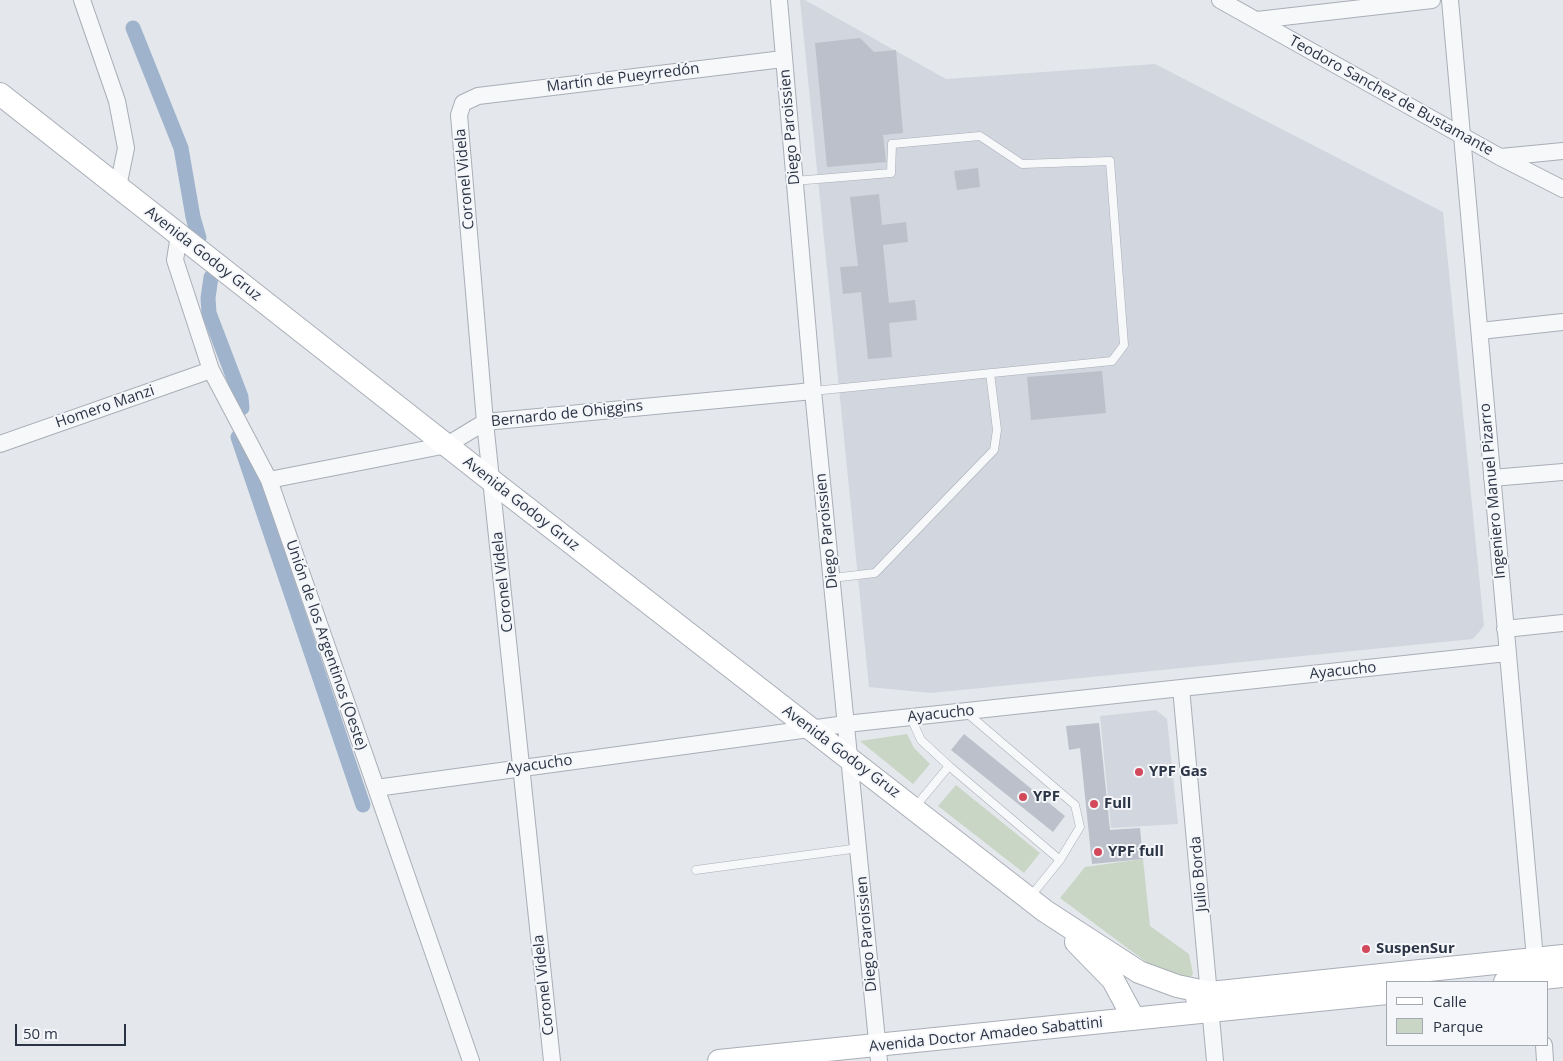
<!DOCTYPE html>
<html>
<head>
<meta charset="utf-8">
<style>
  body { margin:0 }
  #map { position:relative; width:1563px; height:1061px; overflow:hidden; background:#e4e7ec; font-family:"Open Sans",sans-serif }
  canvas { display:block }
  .legend { position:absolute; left:1386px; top:981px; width:162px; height:65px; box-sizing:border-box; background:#f4f6f9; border:1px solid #a4a8b1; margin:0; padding:6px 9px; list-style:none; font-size:15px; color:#2b3445 }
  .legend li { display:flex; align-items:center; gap:10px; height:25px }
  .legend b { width:25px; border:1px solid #a4a8b1 }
  .scale { position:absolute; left:15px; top:1024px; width:111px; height:22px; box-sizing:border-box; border:2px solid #2b3445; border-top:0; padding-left:6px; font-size:15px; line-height:18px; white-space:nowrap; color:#2b3445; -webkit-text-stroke:4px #f4f6f9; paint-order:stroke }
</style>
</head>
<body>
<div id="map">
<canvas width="1563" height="1061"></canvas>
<ul class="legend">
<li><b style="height:6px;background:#fff"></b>Calle</li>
<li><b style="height:14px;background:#c9d6c5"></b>Parque</li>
</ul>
<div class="scale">50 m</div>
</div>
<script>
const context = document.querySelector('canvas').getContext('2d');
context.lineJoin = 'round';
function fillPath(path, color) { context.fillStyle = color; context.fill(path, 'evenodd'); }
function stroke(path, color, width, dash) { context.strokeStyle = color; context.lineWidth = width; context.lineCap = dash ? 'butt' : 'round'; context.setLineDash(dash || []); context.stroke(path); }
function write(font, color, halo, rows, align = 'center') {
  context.font = font + ' "Open Sans",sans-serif'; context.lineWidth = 4; context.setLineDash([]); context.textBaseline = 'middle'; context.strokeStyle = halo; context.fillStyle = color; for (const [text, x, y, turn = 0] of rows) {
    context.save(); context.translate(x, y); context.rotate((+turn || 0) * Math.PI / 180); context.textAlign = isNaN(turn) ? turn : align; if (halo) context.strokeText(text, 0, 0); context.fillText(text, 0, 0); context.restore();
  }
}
fillPath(new Path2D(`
  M800,0h5l141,79 209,-15 288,148 41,414 -11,13 -542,54 -62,-6z
  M1156,710l11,9 11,105 -67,4 -11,-112z`), '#d2d6de');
fillPath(new Path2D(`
  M907,734l7,14 16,16 -17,20 -53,-43z
  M956,785l84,68 -16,20 -86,-67z
  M1143,859l7,67 39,28 4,20 -5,6 -35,-13 -93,-69 25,-31z`), '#c9d6c5');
stroke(new Path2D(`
  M133,28l48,120 12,69 6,21
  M211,277l-3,21 1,15 32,84 1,11
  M238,437l125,368`), '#9fb4cc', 15);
fillPath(new Path2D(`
  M860,38l14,14 22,-2 7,83 -20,2 3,27 -59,5 -12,-124z
  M978,168l2,19 -23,3 -3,-19z
  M879,194l3,31 24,-3 2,20 -25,3 6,58 26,-3 2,20 -28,3 3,34 -24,2 -7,-67 -18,2 -3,-27 18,-1 -8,-69z
  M1102,371l4,42 -75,7 -4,-43z
  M1099,723l11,107 30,-2 3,31 -51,5 -12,-116 -11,2 -3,-24z
  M964,734l101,82 -12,16 -102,-82z`), '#bbc0ca');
const service = new Path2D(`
  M794,181l97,-8 1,-29 88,-8 42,28 88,-3 14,184 -12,16 -299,30
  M832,578l43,-5 119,-123 3,-20 -7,-57
  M967,713l108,92 5,22 -20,33
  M911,718l10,22 28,26
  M915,807l34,-41 111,94 -30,37
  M696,870l163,-22`);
const minor = new Path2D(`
  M82,0l35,101 9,47 -8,39
  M779,0l34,391 66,670
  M1220,0l280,157 63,32
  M1450,0l86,970
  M1257,20l175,-20
  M1501,157l62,-6
  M179,235l-4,25 36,110 58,110 202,581
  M1480,331l83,-9
  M0,444l211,-74
  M1492,478l71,-6
  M269,480l178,-35 38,-23 328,-31
  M1505,629l58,-6
  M1181,688l34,373
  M376,788l470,-64 661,-71
  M1544,1045l1,16
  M552,1061l-67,-639 -26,-307 4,-12 15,-7 305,-37`);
const secondary = new Path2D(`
  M0,94l492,387 553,430 94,61 38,14 33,7
  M1076,942l37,38 21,39
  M1505,982l58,-6
  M1197,998l13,-5 353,-37
  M719,1061l668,-68`);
stroke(service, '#a9aeb7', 9);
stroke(minor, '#a9aeb7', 18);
stroke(secondary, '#a9aeb7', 24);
stroke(service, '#f7f8fa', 8);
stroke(minor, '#f7f8fa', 16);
stroke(secondary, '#fff', 22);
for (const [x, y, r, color] of [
  [1139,772,5,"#d1495b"],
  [1023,797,5,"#d1495b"],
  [1094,804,5,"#d1495b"],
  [1098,852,5,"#d1495b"],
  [1366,949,5,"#d1495b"]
]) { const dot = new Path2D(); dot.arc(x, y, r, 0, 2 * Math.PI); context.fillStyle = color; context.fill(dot); stroke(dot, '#f4f6f9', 2); }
write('15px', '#2b3445', '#f4f6f9', [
  ["Martín de Pueyrredón",623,78,-7],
  ["Teodoro Sanchez de Bustamante",1391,96,29],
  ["Diego Paroissien",790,127,-95],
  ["Coronel Videla",465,179,-95],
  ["Avenida Godoy Gruz",203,254,38],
  ["Homero Manzi",105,407,-19],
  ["Bernardo de Ohiggins",567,414,-6],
  ["Ingeniero Manuel Pizarro",1493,491,-95],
  ["Avenida Godoy Gruz",521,504,38],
  ["Diego Paroissien",827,531,-96],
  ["Coronel Videla",503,582,-96],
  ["Unión de los Argentinos (Oeste)",326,645,71],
  ["Ayacucho",1343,671,-6],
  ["Ayacucho",941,714,-6],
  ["Avenida Godoy Gruz",841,752,37],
  ["Ayacucho",539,765,-8],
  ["Julio Borda",1199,874,-95],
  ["Diego Paroissien",867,934,-95],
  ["Coronel Videla",544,985,-96],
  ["Avenida Doctor Amadeo Sabattini",986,1035,-6]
]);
write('bold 15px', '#2b3445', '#f4f6f9', [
  ["YPF Gas",1149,772],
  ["YPF",1033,797],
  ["Full",1104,804],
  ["YPF full",1108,852],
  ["SuspenSur",1376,949]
], 'left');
</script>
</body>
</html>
